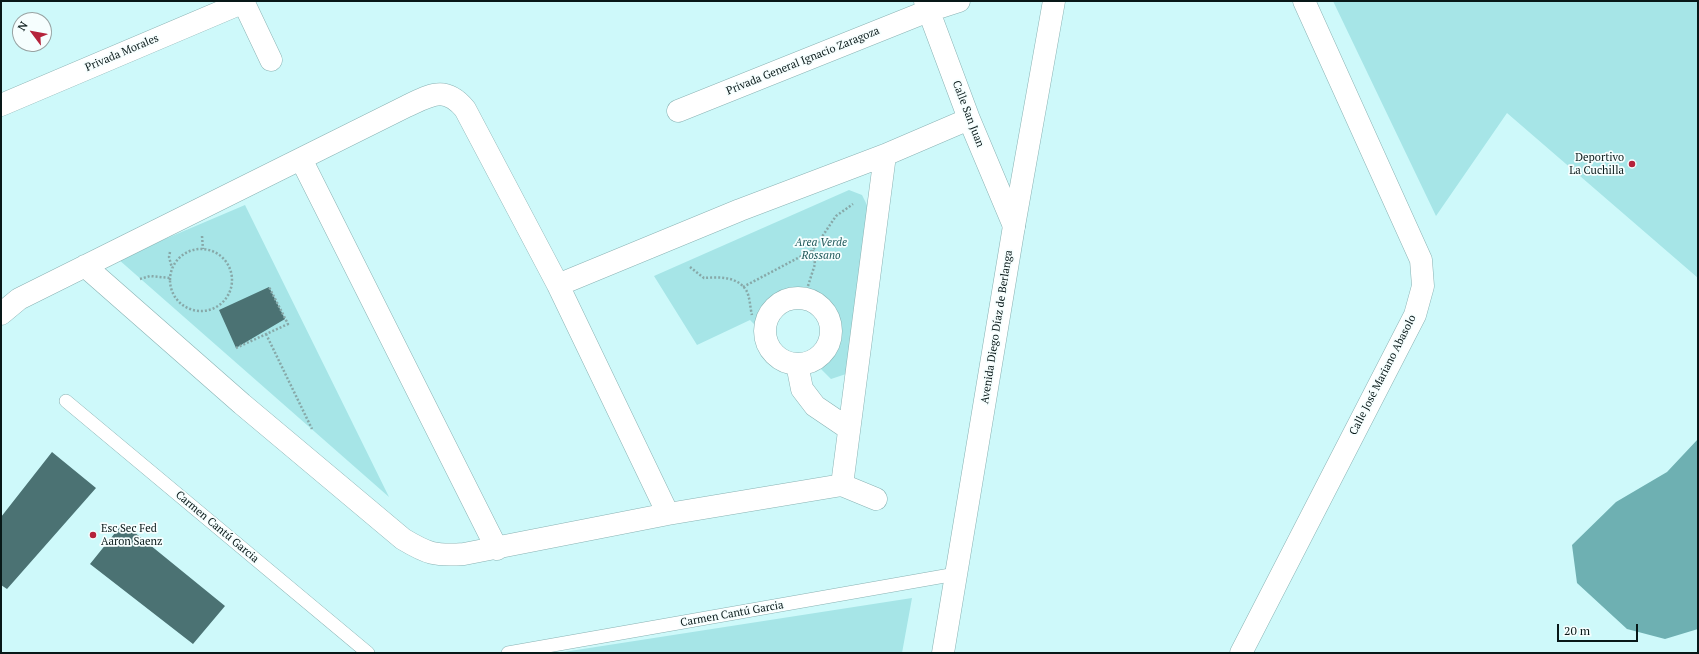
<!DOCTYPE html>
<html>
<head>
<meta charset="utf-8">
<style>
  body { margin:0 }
  #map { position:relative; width:1699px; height:654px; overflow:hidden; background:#cef9fa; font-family:"PT Serif",serif }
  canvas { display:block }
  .frame { position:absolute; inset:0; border:2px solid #081818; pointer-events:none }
  .north { position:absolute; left:12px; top:12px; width:40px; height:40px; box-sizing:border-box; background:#f6fefe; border:1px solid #97a2a2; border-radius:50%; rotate:302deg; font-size:11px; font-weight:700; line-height:16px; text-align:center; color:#081818 }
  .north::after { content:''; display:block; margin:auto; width:14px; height:18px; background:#b5233b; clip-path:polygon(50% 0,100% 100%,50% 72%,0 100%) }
  .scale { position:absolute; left:1557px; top:624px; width:81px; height:18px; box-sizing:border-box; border:2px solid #081818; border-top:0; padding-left:5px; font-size:12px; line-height:14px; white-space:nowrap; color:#081818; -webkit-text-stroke:3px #f6fefe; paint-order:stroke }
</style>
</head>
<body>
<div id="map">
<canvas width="1699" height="654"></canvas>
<div class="frame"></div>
<div class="north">N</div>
<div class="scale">20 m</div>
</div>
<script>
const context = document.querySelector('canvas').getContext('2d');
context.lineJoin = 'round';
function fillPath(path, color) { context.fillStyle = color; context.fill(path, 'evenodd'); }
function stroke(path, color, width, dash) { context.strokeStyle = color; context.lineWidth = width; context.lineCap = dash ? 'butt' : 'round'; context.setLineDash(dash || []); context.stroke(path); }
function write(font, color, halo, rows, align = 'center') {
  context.font = font + ' "PT Serif",serif'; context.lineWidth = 3.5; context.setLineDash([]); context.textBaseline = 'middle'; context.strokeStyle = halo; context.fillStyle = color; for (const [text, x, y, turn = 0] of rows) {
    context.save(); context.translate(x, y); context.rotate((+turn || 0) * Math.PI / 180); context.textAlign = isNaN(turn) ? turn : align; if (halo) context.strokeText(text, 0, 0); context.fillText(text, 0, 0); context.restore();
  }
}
fillPath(new Path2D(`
  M1333,1h365v277l-191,-165 -71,103z
  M849,190l13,5 8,16 -24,163 -15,5 -15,-15 16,-19 5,-21 -8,-19 -8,-9 -18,-8h-11l-20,8 -13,17 -4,12 -5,-5 -53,25 -43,-69z
  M245,205l144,292 -271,-238z
  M912,598l-10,55h-345z`), '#a6e5e7');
fillPath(new Path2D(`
  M1698,439v190l-33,10 -38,-10 -50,-46 -5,-38 44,-43 51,-30z`), '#6eb0b2');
fillPath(new Path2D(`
  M269,287l16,32 -49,29 -17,-38z
  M52,452l44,36 -89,101 -6,-4v-68z
  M123,523l102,83 -32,38 -103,-80z`), '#4b7273');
const service = new Path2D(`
  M66,401l302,252
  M508,653l448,-79`);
const minor = new Path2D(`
  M243,1l28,59
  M925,1l44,118 45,107
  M1,105l243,-103
  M678,111l250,-100 31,-10
  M301,159l196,390
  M85,266l157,138 161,135c25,15 32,17 61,15l204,-40 174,-29 34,14
  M558,285l182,-75 145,-55 84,-36
  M765 331a33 33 0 1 1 66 0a33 33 0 1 1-66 0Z
  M1,314l18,-15 388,-193c24,-11 38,-21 58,3l93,176 110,229
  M797,364l5,25 13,17 34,23
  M842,485l43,-330
  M1241,653l174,-338 8,-29 -2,-26 -117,-259`);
const tertiary = new Path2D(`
  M943,653l71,-427 40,-225`);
stroke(service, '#89b2b3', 14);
stroke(minor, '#89b2b3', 23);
stroke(tertiary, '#89b2b3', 23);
stroke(new Path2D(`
  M202,236l1,13
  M170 280a31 31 0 1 1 62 0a31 31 0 1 1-62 0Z
  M170,252l-1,5 3,11
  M690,267l14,11c14,-1 33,-2 42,12 4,6 4,18 6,25
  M140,279l10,-3 20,2
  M808,286l7,-22 -2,-14
  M743,287l70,-37 23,-34 17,-12
  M266,334l46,95
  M236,348l52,-24 -19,-37`), '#87a8a8', 2.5, [2, 2]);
stroke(service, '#fff', 13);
stroke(minor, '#fff', 22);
stroke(tertiary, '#fff', 22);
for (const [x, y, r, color] of [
  [1632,164,4,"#b5233b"],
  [93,535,4,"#b5233b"]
]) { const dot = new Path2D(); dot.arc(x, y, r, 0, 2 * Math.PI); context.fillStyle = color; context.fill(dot); stroke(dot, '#f6fefe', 1.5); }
write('11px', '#081818', '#f6fefe', [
  ["Privada Morales",122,53,-23],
  ["Privada General Ignacio Zaragoza",803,61,-22],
  ["Calle San Juan",968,114,69],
  ["Avenida Diego Díaz de Berlanga",997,327,-81],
  ["Calle José Mariano Abasolo",1383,375,-63],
  ["Carmen Cantú Garcia",217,527,40],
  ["Carmen Cantú Garcia",732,614,-10]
]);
write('11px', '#081818', '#f6fefe', [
  ["Deportivo",1624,158],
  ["La Cuchilla",1624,171],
  ["Esc Sec Fed",101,529,"left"],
  ["Aaron Saenz",101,542,"left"]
], 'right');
write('italic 11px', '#20585a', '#f6fefe', [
  ["Area Verde",821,243],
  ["Rossano",821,256]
]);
</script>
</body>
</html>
